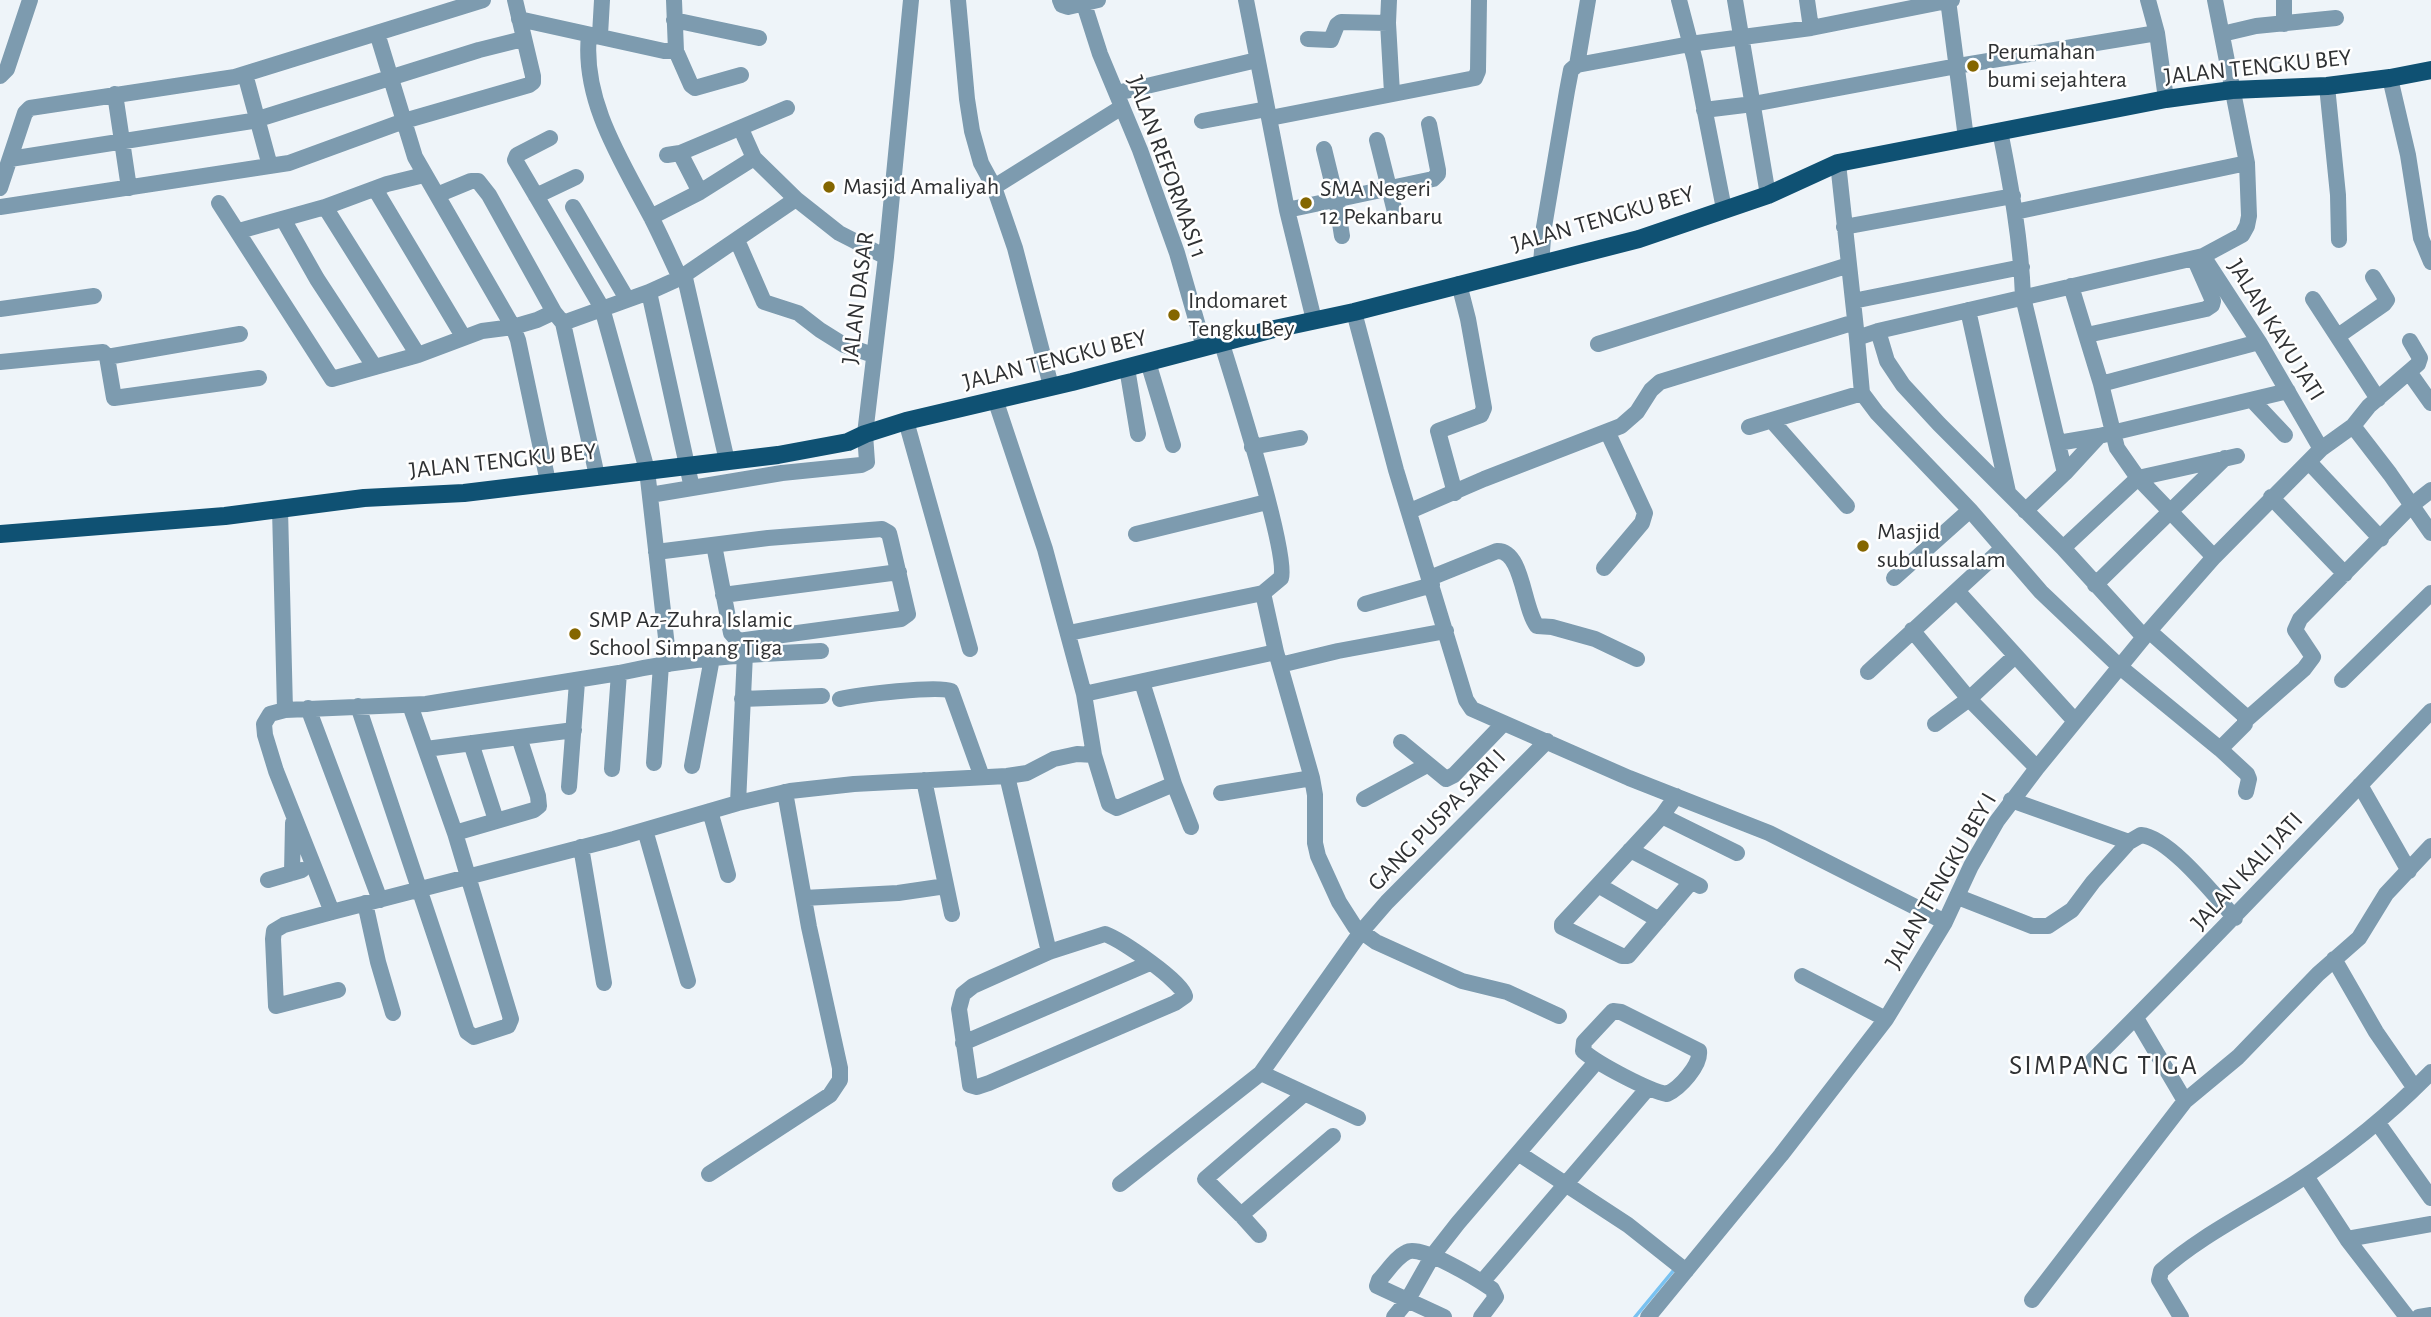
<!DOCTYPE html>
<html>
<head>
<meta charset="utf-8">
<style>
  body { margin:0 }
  canvas { display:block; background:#eef4f9 }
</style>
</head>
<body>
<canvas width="2431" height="1317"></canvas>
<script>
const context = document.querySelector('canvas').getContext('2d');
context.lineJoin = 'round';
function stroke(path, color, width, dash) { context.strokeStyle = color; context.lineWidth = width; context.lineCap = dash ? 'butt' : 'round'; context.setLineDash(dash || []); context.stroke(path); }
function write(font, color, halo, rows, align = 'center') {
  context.font = font + ' "Alegreya Sans",sans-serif'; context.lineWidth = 5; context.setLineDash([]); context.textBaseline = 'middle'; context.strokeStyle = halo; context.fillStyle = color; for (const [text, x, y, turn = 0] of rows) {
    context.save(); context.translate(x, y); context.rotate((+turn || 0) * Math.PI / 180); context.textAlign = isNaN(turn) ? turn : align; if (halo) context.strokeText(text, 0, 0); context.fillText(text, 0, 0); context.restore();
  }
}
stroke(new Path2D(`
  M1635,1317l38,-46`), '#79c2f1', 3.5);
stroke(new Path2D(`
  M674,0l2,51 15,34 4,3 46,-13
  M958,0l9,99 5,32 9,32 13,24 21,61 36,138
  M1060,0l2,5 6,2 30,-7
  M1246,0l41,210 27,110
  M1389,0l-1,23 4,70
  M1679,0l16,61 29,148
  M1735,0l33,195
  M1807,0l4,28
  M1948,0l18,138
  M2148,0l9,33 9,66
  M2215,0l32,163 2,53 -2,10 -5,9 -39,21 56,86 62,107
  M2284,0v24
  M1084,4l16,50 40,96 37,103 27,94
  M519,19l145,32h12
  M674,20l85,18
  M377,33l38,124 98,170 5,13 30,142
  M2222,34l34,-8 80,-8
  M589,35c-7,65 32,125 61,180 11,21 20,42 30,63h5l42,183
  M600,35l2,-35
  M1308,39l23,1 6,-15 4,-3 47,1
  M1577,65l113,-21 121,-16 141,-28
  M245,74l25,92
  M0,76l7,-7 23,-69
  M2390,78l18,77 13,83 10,24
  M2327,86l11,109 1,45
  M1117,93l140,-33
  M115,94l14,94
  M1704,110l49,-6 204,-38 200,-33
  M1270,118l205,-40 3,-7 1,-71
  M1202,121l65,-12
  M741,129l13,29 42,41
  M2000,131c11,55 21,110 23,166l42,176
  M550,138l-33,17 -2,5 87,148 45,162 22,194
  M1377,140l19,76
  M1324,149l12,49 6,38
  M680,153l20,39
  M667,155l13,-2 107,-45
  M10,159l242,-38 227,-71 44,-11
  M1838,163l19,175 21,-7 325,-75
  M994,187l128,-80
  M0,188l25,-75 5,-5 205,-31 248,-77
  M375,189l89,149
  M437,195l34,-14h7l11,14 65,117 9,11 34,153
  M536,196l40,-19
  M219,203l113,176 86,-24 64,-24 31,-4 24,-7 17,-8
  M0,207l289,-44 115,-42 125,-36 4,-3v-6l-18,-76
  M325,207l93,148
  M573,207l54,92
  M1287,210l146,-31 5,-5v-4l-9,-46
  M2015,212l232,-49
  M651,217l49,-25 54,-34
  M283,219l34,60 57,87
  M1844,227l169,-31
  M239,231l86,-24 62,-23 37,-9
  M737,240l27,62 34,11 22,17 24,15 29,10
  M1541,263l3,-36 23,-136 4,-21 6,-5 11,-65
  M2071,286l30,98 16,64 21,30 76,79
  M649,292l43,196
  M2313,299l65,100
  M1853,301l169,-34
  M0,309l94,-13
  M1968,310l40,182
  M1354,312l42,158 70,230 6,9 157,69 140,55 176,89
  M563,323l86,-31 31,-14 116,-79 43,34 47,24
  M1878,331l9,30 16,24 36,39 124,124 81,89
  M2087,335l119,-26 6,-4 1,-4 -19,-43
  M2338,336l46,-32 3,-4 -14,-23
  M1222,344c11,36 67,211 59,234l-18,15 13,59 36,126 3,17v48l3,13 21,46 16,25 21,15 86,39 45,11 52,24
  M1598,344l251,-79
  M107,357l133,-23
  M0,362l103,-10 4,5 7,41 145,-20
  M1148,362l25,83
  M1127,368l11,66
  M2409,372l22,31
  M2101,384l158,-42
  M1862,393l15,20 93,97 71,82 79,75 100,82 25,-25v-8l-96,-85
  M995,399l50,150 39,145 10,61 15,49 8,4 57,-24
  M2252,400l33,35
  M906,421l64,228
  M1772,421l75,85
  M2353,426l37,48 41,59
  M1749,427l113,-34 -5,-55
  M2058,443l41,-7 189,-45
  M1252,447l48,-9
  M2309,462l72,77
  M1455,493l-17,-62 43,-16 3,-7 -16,-89 -9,-35
  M650,495l132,-22 79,-8 6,-3 -2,-28 21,-177 25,-257
  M2271,497l74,77
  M280,509l5,201
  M1410,511l74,-32 137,-53 16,-14 14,-22 9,-8 195,-60
  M2025,511l40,-38 34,-37
  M1136,534l131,-32
  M2063,548l75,-70 99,-22
  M656,552l112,-14 114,-9 7,4 2,8 17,73 -7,5 -163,22 -7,-8 -17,-88
  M1604,568l38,-45 3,-10 -37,-80
  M1430,578l67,-27c26,-1 26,57 40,75l15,1 43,12 42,20
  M1894,578l76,-68
  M2095,585l130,-127
  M1957,591l118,130
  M723,595l176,-23
  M1365,604l67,-19
  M1912,630l57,69 68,69
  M1069,633l194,-40
  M1280,665l58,-14 108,-20
  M1868,672l135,-124
  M2342,680l89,-87
  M1142,682l32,102 17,43
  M1084,694l192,-42
  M742,699l80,-3
  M840,699c17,-4 98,-14 111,-8l31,86
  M358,706l109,326 7,5 34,-11 3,-7 -56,-186 -45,-128
  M308,708l72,192
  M2246,720l58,-51 9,-12 -18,-27 5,-11 112,-114 19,-15
  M1935,724l34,-25 46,-43
  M1401,742l45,37 8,-4 49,-51
  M471,743l25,77
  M426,749l148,-19
  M2220,749l27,25 2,5 -3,13
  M654,763l7,-98
  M692,766l20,-108
  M612,769l7,-96c66,-15 134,-19 202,-22
  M1007,776l42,176
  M924,780l28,134
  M2360,785l49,86
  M569,787l8,-105
  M1221,793l91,-15
  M1676,796l-14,20 -100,108v3l60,29h6l63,-74
  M1364,799l63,-34
  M2011,800l118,42 12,-7c29,3 74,61 94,83
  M738,803l7,-149
  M710,811l18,64
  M1662,816l75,37
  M645,830l43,151
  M455,833l79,-23 5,-4 -1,-10 -19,-59
  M581,847l23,136
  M1630,850l70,36
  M292,873l1,-50
  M268,880l34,-10
  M1598,885l61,35
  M1958,897l74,29h16l24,-16 21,-28 36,-40
  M804,898l94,-5 48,-7
  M365,903l13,59 15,51
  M332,912l-56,-141 -11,-36 -1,-11 6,-10 15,-4 141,-6 193,-31
  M1105,934c16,6 77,47 80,62l-10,7 -186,80 -12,4 -7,-2 -11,-76 4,-15 10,-8 76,-34z
  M2334,959l42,73 38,55
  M1802,976l84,43
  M338,990l-62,16 -3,-67 1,-8 10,-6 48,-13 282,-73 124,-36 52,-12 64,-7 153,-8 20,-3 27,-14 23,-5 17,1
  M1613,1011l8,1 78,39c2,14 -19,37 -32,43 -18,-3 -69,-30 -84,-43l1,-9z
  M2136,1018l49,83
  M963,1043l187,-80
  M2093,1060c115,-114 226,-232 338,-349
  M1304,1094l-99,85 36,36 92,-79
  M1358,1118l-97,-45 100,-141 26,-30 160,-161
  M2377,1122l54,76
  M1518,1153l110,72 58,46
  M709,1174l121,-79 10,-15v-12l-31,-141 -24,-135
  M2306,1176l41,63 60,78
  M1120,1184l141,-111
  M1241,1215l18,20
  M2347,1239l84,-15
  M1482,1282l166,-194
  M2032,1300l153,-199 53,-44 80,-83 41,-36 27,-44 45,-48
  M1394,1317l13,-16 26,-46 25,-32 139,-162
  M1444,1317l-67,-31 2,-6c8,-8 17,-23 28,-28 14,-8 72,28 85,37l4,8 -15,20
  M1648,1317l133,-162 105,-136 59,-97 26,-56 26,-45 40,-53 112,-137 65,-74 107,-108 32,-23 16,-20 49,-42 2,-6 -10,-17
  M2181,1317l-22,-37 2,-9c39,-35 89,-59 134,-88 49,-32 95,-69 136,-111
  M2419,1317l12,-2`), '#7d9baf', 16);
stroke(new Path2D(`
  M0,534l225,-18 139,-18 100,-5 314,-38 70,-13 17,-8 41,-13 166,-39 198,-52 84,-18 285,-73 129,-44 70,-32 328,-64 66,-9 95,-4 63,-8 41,-8`), '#0f5173', 18);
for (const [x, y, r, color] of [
  [1973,66,7,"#846600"],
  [829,187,7,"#846600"],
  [1306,203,7,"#846600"],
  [1174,315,7,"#846600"],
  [1863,546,7,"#846600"],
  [575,634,7,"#846600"]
]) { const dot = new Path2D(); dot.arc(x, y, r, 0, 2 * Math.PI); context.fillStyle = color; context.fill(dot); stroke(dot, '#fff', 2.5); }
write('24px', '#2f3133', '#fff', [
  ["Perumahan",1987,52],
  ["bumi sejahtera",1987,80],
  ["Masjid Amaliyah",843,187],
  ["SMA Negeri",1320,189],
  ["12 Pekanbaru",1320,217],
  ["Indomaret",1188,301],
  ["Tengku Bey",1188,329],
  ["Masjid",1877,532],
  ["subulussalam",1877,560],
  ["SMP Az-Zuhra Islamic",589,620],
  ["School Simpang Tiga",589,648]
], 'left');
write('24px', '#2f3133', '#fff', [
  ["JALAN TENGKU BEY",2258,67,-6],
  ["JALAN REFORMASI 1",1167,167,70],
  ["JALAN TENGKU BEY",1603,219,-16],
  ["JALAN DASAR",858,298,-83],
  ["JALAN KAYU JATI",2276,330,58],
  ["JALAN TENGKU BEY",1055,360,-14],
  ["JALAN TENGKU BEY",503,461,-6],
  ["GANG PUSPA SARI I",1437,820,-46],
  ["JALAN KALI JATI",2247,871,-47],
  ["JALAN TENGKU BEY I",1941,881,-60]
]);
context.letterSpacing = '2px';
write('28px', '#2f3133', '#fff', [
  ["SIMPANG TIGA",2104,1066]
]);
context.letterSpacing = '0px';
</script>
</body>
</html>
